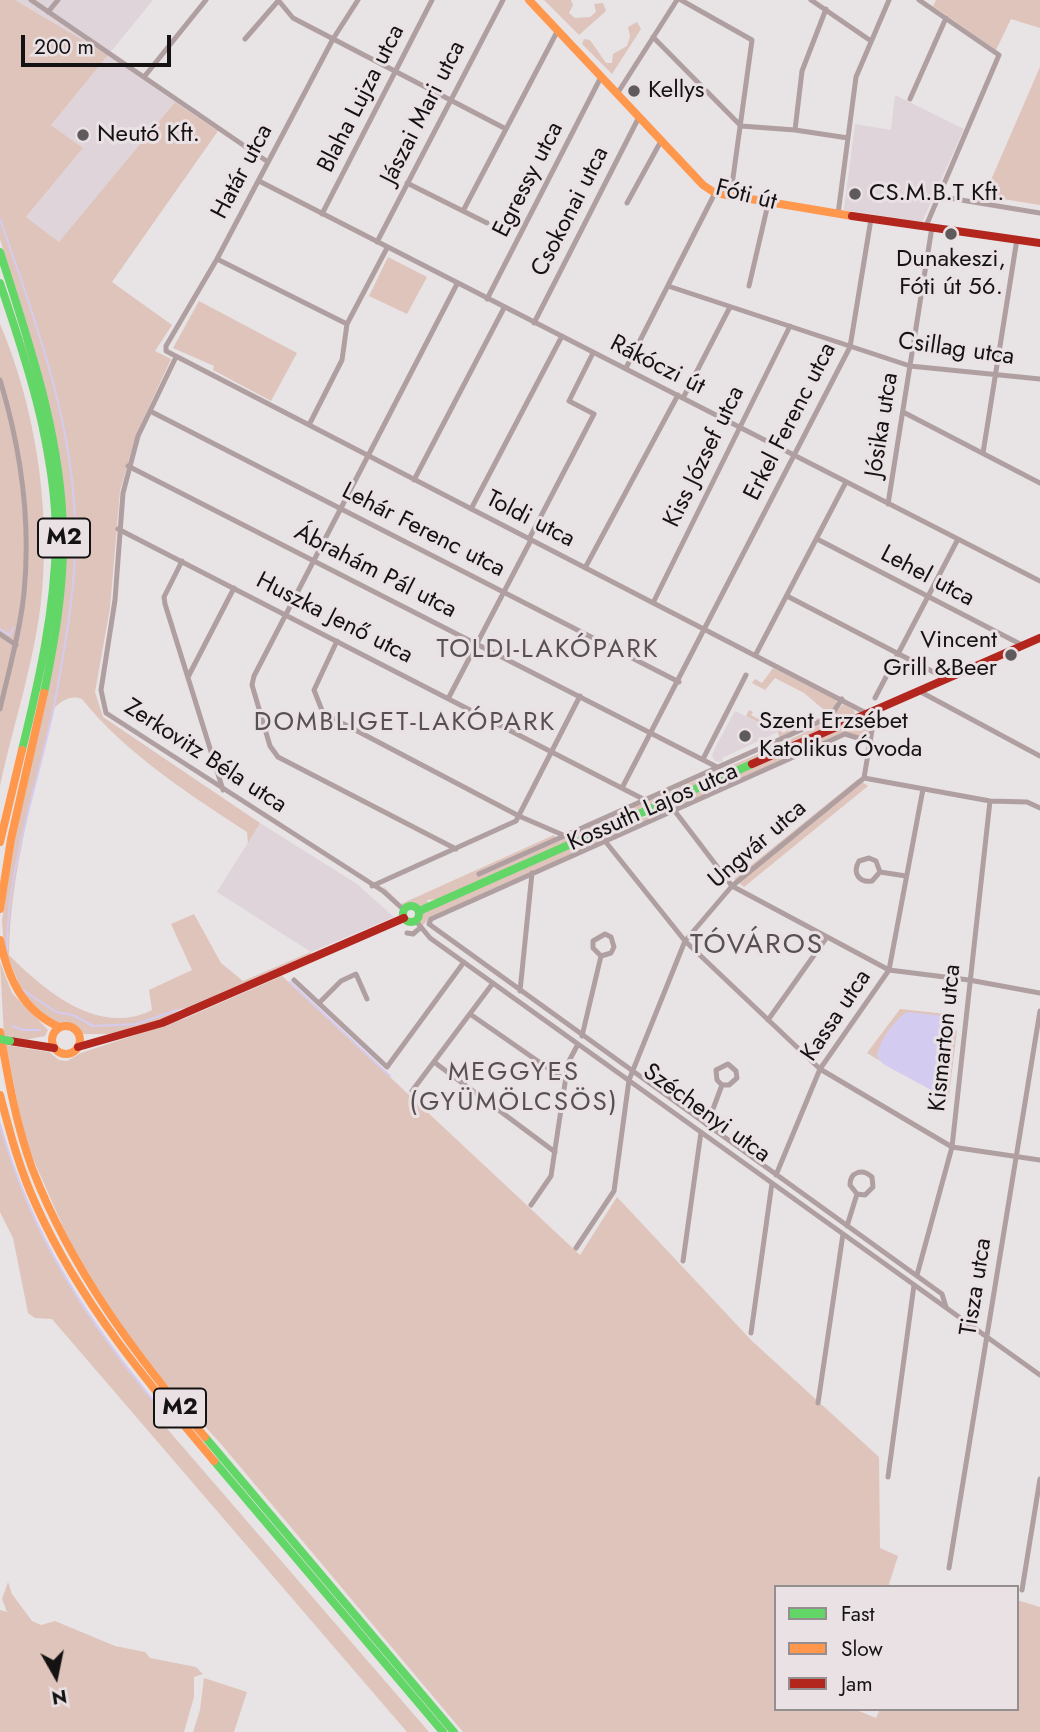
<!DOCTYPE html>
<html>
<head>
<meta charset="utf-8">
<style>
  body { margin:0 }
  #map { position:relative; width:1040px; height:1732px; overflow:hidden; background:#e8e3e5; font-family:Jost,sans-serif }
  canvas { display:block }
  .legend { position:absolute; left:774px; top:1585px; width:245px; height:126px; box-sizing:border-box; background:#eae1e5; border:2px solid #958e91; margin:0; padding:9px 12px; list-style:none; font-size:21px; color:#151213 }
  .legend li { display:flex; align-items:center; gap:14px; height:35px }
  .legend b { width:35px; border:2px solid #958e91 }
  .north { position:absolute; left:21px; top:1641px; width:70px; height:70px; -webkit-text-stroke:5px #eae1e5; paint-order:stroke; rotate:171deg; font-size:19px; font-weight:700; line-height:28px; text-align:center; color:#151213 }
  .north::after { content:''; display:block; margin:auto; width:24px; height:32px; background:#151213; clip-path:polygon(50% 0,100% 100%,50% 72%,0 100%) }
  .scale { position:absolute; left:21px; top:35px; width:150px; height:32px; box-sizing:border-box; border:4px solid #151213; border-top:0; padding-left:9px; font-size:21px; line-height:24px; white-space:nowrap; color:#151213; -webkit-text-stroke:5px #eae1e5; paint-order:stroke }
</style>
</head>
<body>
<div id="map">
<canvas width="1040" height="1732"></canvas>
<ul class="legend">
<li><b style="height:9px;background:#63d668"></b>Fast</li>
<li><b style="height:9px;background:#ff974d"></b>Slow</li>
<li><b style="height:9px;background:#b3261e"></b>Jam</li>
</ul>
<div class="north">N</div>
<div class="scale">200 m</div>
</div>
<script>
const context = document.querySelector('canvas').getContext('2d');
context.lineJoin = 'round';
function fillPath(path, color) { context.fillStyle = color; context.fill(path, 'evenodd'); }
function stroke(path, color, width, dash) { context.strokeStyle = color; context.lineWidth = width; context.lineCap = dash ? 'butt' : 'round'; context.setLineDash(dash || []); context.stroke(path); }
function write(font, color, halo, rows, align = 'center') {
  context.font = font + ' Jost,sans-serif'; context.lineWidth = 6; context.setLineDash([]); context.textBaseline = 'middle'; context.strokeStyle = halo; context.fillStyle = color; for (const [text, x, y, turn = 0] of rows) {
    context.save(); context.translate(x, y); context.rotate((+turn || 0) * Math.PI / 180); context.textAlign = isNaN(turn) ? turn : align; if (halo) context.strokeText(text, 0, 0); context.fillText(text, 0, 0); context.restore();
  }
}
fillPath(new Path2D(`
  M15,0h138l-45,55 67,47 -115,141 -34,-26 57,-69 -32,-23 56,-70z
  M895,95l69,34 -42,93 -78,-12 11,-86 36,6z
  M735,711l43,21 -56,26 1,4 -8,-1 -3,-5 3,-8z
  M260,823l97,61 37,33 -83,35 -94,-60z`), '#dfd4d9');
fillPath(new Path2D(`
  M0,0h15l93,55 -57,70 32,23 -57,69 33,25 116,-140 43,29 -106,151 60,43 -17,26 16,8 -35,76 -16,56 -10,117 -15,84 8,25 157,106 -12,20 -1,-11c-57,-37 -123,-80 -165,-133 -12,-4 -18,1 -27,8 -20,82 -45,164 -46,248 36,36 90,82 143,55l-3,-20 43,-20 -21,-46 23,-10 27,49 22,18 68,-29 -1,3 -122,53 -8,1 -19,12 -51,13h-27l-11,-10h-16l-31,-26 -21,-50 -2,-27 13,-91 50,-255 -52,-294 -13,-42z
  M544,0h27l2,5 -4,8 6,5 15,-1 6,-5 -2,-8 9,-1 3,8 -27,24z
  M936,0h104v28l-29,-9 -15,31 -63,-44z
  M637,22l4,7 -29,45 -30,-30 2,-5 6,1 16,23h6l1,-9 14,-8 3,-10 -2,-9z
  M1040,67v138l-56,-9z
  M388,257l39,20 -20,37 -38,-18z
  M199,301l98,52 -26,48 -58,-31 1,-4 -41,-18z
  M0,324c35,82 50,180 42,268 -6,66 -28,129 -42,194z
  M773,668l63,32 1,4 -11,13 -47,21 -1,-6 -32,-16 3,-6 4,2 -2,3 33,18 12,-16 13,6 6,-6 4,2 4,-10 -19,-16 -29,-15 -10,12 -13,-7 3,-4 7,4z
  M843,704l11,6 1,6 -227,99 -2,-5 144,-61 58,-28z
  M878,713l-10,25 -26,-5 -209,94 -2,-5 28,-9 50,-27z
  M858,779l10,7 -124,101 -10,-8z
  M623,811l2,4 -27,9 -8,9 -149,66 -14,1 1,3c-22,10 -33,4 -45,-17l18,18 153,-69 3,5z
  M628,822l2,7 -198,87 -12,12 -7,-6 4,-7z
  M0,962l12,31 36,37 -3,6 -20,4 -21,-3z
  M282,976l298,279 37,-58 135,144 127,116 1,91 18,8 -10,31h-112v122h78l22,9 4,-9h137v-109l23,7v125h-577l-242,-288 -88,-97 -49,-72 -59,-135 -19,-95 43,7 10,8 8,1 14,-8 105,-35z
  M900,1009l56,6 -4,10 -9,-5 -66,36 5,6 -15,-9z
  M954,1029l3,2 -9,72 -14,-7 12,2 -5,-37z
  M0,1126c32,113 86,194 160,284l-3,7 272,315h-22l-355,-413 -17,-1 -7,-5 -15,-75 -13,-26z
  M8,1582l4,12 20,27 9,4 14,-4 60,25 30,6 5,6 46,9 7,7 -9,3v20l-10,35h-184v-122l7,2 -5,-13z
  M204,1678l43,14 -13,40h-41l7,-22z`), '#dfc4bb');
fillPath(new Path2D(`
  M907,1012l36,4 11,13 -13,32 5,37 -63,-34 -6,-8c2,-15 17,-36 30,-44z`), '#d4ccf0');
stroke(new Path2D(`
  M0,219c35,101 75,206 75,313 1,52 -8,102 -17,153 -15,89 -51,173 -51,265
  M0,629l10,6 3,-7
  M290,982l100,94
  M23,990l33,22 17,3 20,11 43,-2 41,-14
  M13,1026l10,4h17
  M0,1124c32,113 86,195 160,285`), '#d4ccf0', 2);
stroke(new Path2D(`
  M31,0l237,162
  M278,0l15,18 213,111
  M358,0l-25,39 -116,220 -51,87v5l702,363
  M681,0l71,40 -20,145
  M811,0l60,41
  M919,0l80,55 -73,171
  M48,12l10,-12
  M653,37l88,89 54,4 53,8
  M245,39l33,-38
  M144,77l62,-77
  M617,94l60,-94
  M910,99l36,-81
  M795,130l7,-59 24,-62
  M259,181l781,400
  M407,183l80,40
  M937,196l103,17
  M627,203l34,-62
  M463,211l95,-181
  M322,214l110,-214
  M838,214l18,-137 33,-77
  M377,242l126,-242
  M217,259l130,65
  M668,286l242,80 130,13
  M749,286l19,-82
  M487,299l114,-222
  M534,323l105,-206
  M176,357l-38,79 -15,57 -8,107 -14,90 5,23 277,178 21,19
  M626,368l89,-175
  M0,380c21,69 31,141 24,213 -4,39 -15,77 -24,116
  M683,398l47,-91
  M150,411l529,271
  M903,412l137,71
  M309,425l33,-65 5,-36 40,-76
  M983,453l34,-214
  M128,466l589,301
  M414,480l90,-172
  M888,504l44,-277
  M471,509l91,-173
  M118,529l527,271
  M529,539l65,-125 -25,-13 24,-48
  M817,539l205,106
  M182,561l-18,36 1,7 58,186
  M585,568l93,-173
  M787,596l160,83
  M653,603l137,-277
  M0,634l16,11
  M337,641l-23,49 9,23 196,103 44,19
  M756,654l90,-172
  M188,677l46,-89
  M919,691l121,65
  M449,697l82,-157
  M875,698l83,-159
  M871,742l-26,-8 -414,185 -2,5 513,370 4,13
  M703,759l43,-84
  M864,778l126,23 37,1 13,6
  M622,788l228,-441 21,-128
  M674,810l58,76 157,84 80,10 71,13
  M605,841l80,100 135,128 132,78 88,13
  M456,849l-178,-92 -8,-11 -18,-61 2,-9 203,-392
  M880,872l-8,9c-13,2 -20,-8 -13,-20l10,-3 7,3 4,11 26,4
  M479,874l351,-157 12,-18
  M372,886l144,-65 64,-125
  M416,921l14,17 610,437
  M407,933l6,1 7,-6
  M294,980l93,87 77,-105
  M520,991l12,-118
  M320,1002l21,-21 15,-7 11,25
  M470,1014l95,66
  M768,1020l59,-83
  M582,1036l19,-80 10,-3 3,-6 -3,-10 -6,-3 -12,7v7l8,8
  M434,1062l121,90
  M412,1091l81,-108
  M707,1125l15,-40h7l8,-7 -1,-7 -8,-7 -12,6 1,10 5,5
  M776,1175l44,-106 69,-99 34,-181
  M531,1205l20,-29 17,-113 10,-19
  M847,1226l10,-32 8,1 8,-8 -1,-10c-10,-9 -22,-5 -22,8l7,9
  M576,1248l38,-57 15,-111 56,-139 47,-55 132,-108 10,-60
  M683,1261l18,-129
  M917,1275l35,-128 38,-346
  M751,1333l21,-150
  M818,1403l25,-169
  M888,1477l26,-192
  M949,1568l91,-557
  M1022,1590l18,-111`), '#b09fa0', 5);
stroke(new Path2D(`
  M0,252c29,91 62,185 63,282 1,53 -8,106 -19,159
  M0,283c28,82 56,168 56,256 -1,71 -17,142 -34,211
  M403 914a8 8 0 1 1 16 0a8 8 0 1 1-16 0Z
  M419,911l333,-147
  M205,1437l249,295
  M214,1461l229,271`), '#63d668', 8);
stroke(new Path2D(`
  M529,0l174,185 12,8 137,23
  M0,842l22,-92
  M0,909l11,-70 33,-146
  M0,940c8,38 22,70 59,87
  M52 1040a14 14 0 1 1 28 0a14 14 0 1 1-28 0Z
  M0,1032c8,46 16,92 32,136 39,101 103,187 173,269
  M0,1095c10,38 20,76 37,112 43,95 110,175 177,254`), '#ff974d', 8);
stroke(new Path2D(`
  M852,216l188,27
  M752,764l288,-126
  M10,1041l44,7
  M78,1047l84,-24 242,-105`), '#b3261e', 8);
stroke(new Path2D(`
  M0,1039l10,2`), '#63d668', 8);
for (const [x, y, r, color] of [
  [634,91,7,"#5f5b5c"],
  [83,135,7,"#5f5b5c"],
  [855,194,7,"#5f5b5c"],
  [951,234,7,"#5f5b5c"],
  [1011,655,7,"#5f5b5c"],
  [745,736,7,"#5f5b5c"]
]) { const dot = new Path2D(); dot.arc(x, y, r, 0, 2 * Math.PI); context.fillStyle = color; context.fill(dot); stroke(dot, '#eae1e5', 2.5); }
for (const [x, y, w] of [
  [64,538,52],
  [180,1408,52]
]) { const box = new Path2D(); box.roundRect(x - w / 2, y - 19.5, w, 39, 5); context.fillStyle = '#eae1e5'; context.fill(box); stroke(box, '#151213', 2); }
write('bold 23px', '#151213', null, [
  ["M2",64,538],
  ["M2",180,1408]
]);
write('24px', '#151213', '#eae1e5', [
  ["Kellys",648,91],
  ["Neutó Kft.",97,135],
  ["CS.M.B.T Kft.",869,194],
  ["Dunakeszi,",951,260,"center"],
  ["Fóti út 56.",951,288,"center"],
  ["Vincent",997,641,"right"],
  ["Grill &Beer",997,669,"right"],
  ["Szent Erzsébet",759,722],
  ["Katolikus Óvoda",759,750]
], 'left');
write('24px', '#151213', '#eae1e5', [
  ["Blaha Lujza utca",362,99,-63],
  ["Jászai Mari utca",424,113,-63],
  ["Határ utca",243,172,-62],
  ["Egressy utca",529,180,-63],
  ["Fóti út",746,196,14],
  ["Csokonai utca",571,212,-63],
  ["Csillag utca",956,350,8],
  ["Rákóczi út",657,366,27],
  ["Erkel Ferenc utca",791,422,-63],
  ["Jósika utca",883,425,-81],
  ["Kiss József utca",705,457,-64],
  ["Toldi utca",530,520,27],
  ["Lehár Ferenc utca",423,531,27],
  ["Ábrahám Pál utca",375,572,27],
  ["Lehel utca",927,577,28],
  ["Huszka Jenő utca",334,619,27],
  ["Zerkovitz Béla utca",205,757,33],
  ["Kossuth Lajos utca",653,808,-24],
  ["Ungvár utca",758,845,-41],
  ["Kassa utca",837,1016,-56],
  ["Kismarton utca",946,1038,-84],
  ["Széchenyi utca",706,1114,36],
  ["Tisza utca",977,1287,-81]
]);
context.letterSpacing = '2px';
write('26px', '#585154', '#eae1e5', [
  ["TOLDI-LAKÓPARK",548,651],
  ["DOMBLIGET-LAKÓPARK",405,724],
  ["MEGGYES",514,1074],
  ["(GYÜMÖLCSÖS)",514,1104]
]);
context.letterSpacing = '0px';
context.letterSpacing = '2px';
write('28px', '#585154', '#eae1e5', [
  ["TÓVÁROS",757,946]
]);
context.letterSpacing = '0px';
</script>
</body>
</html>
